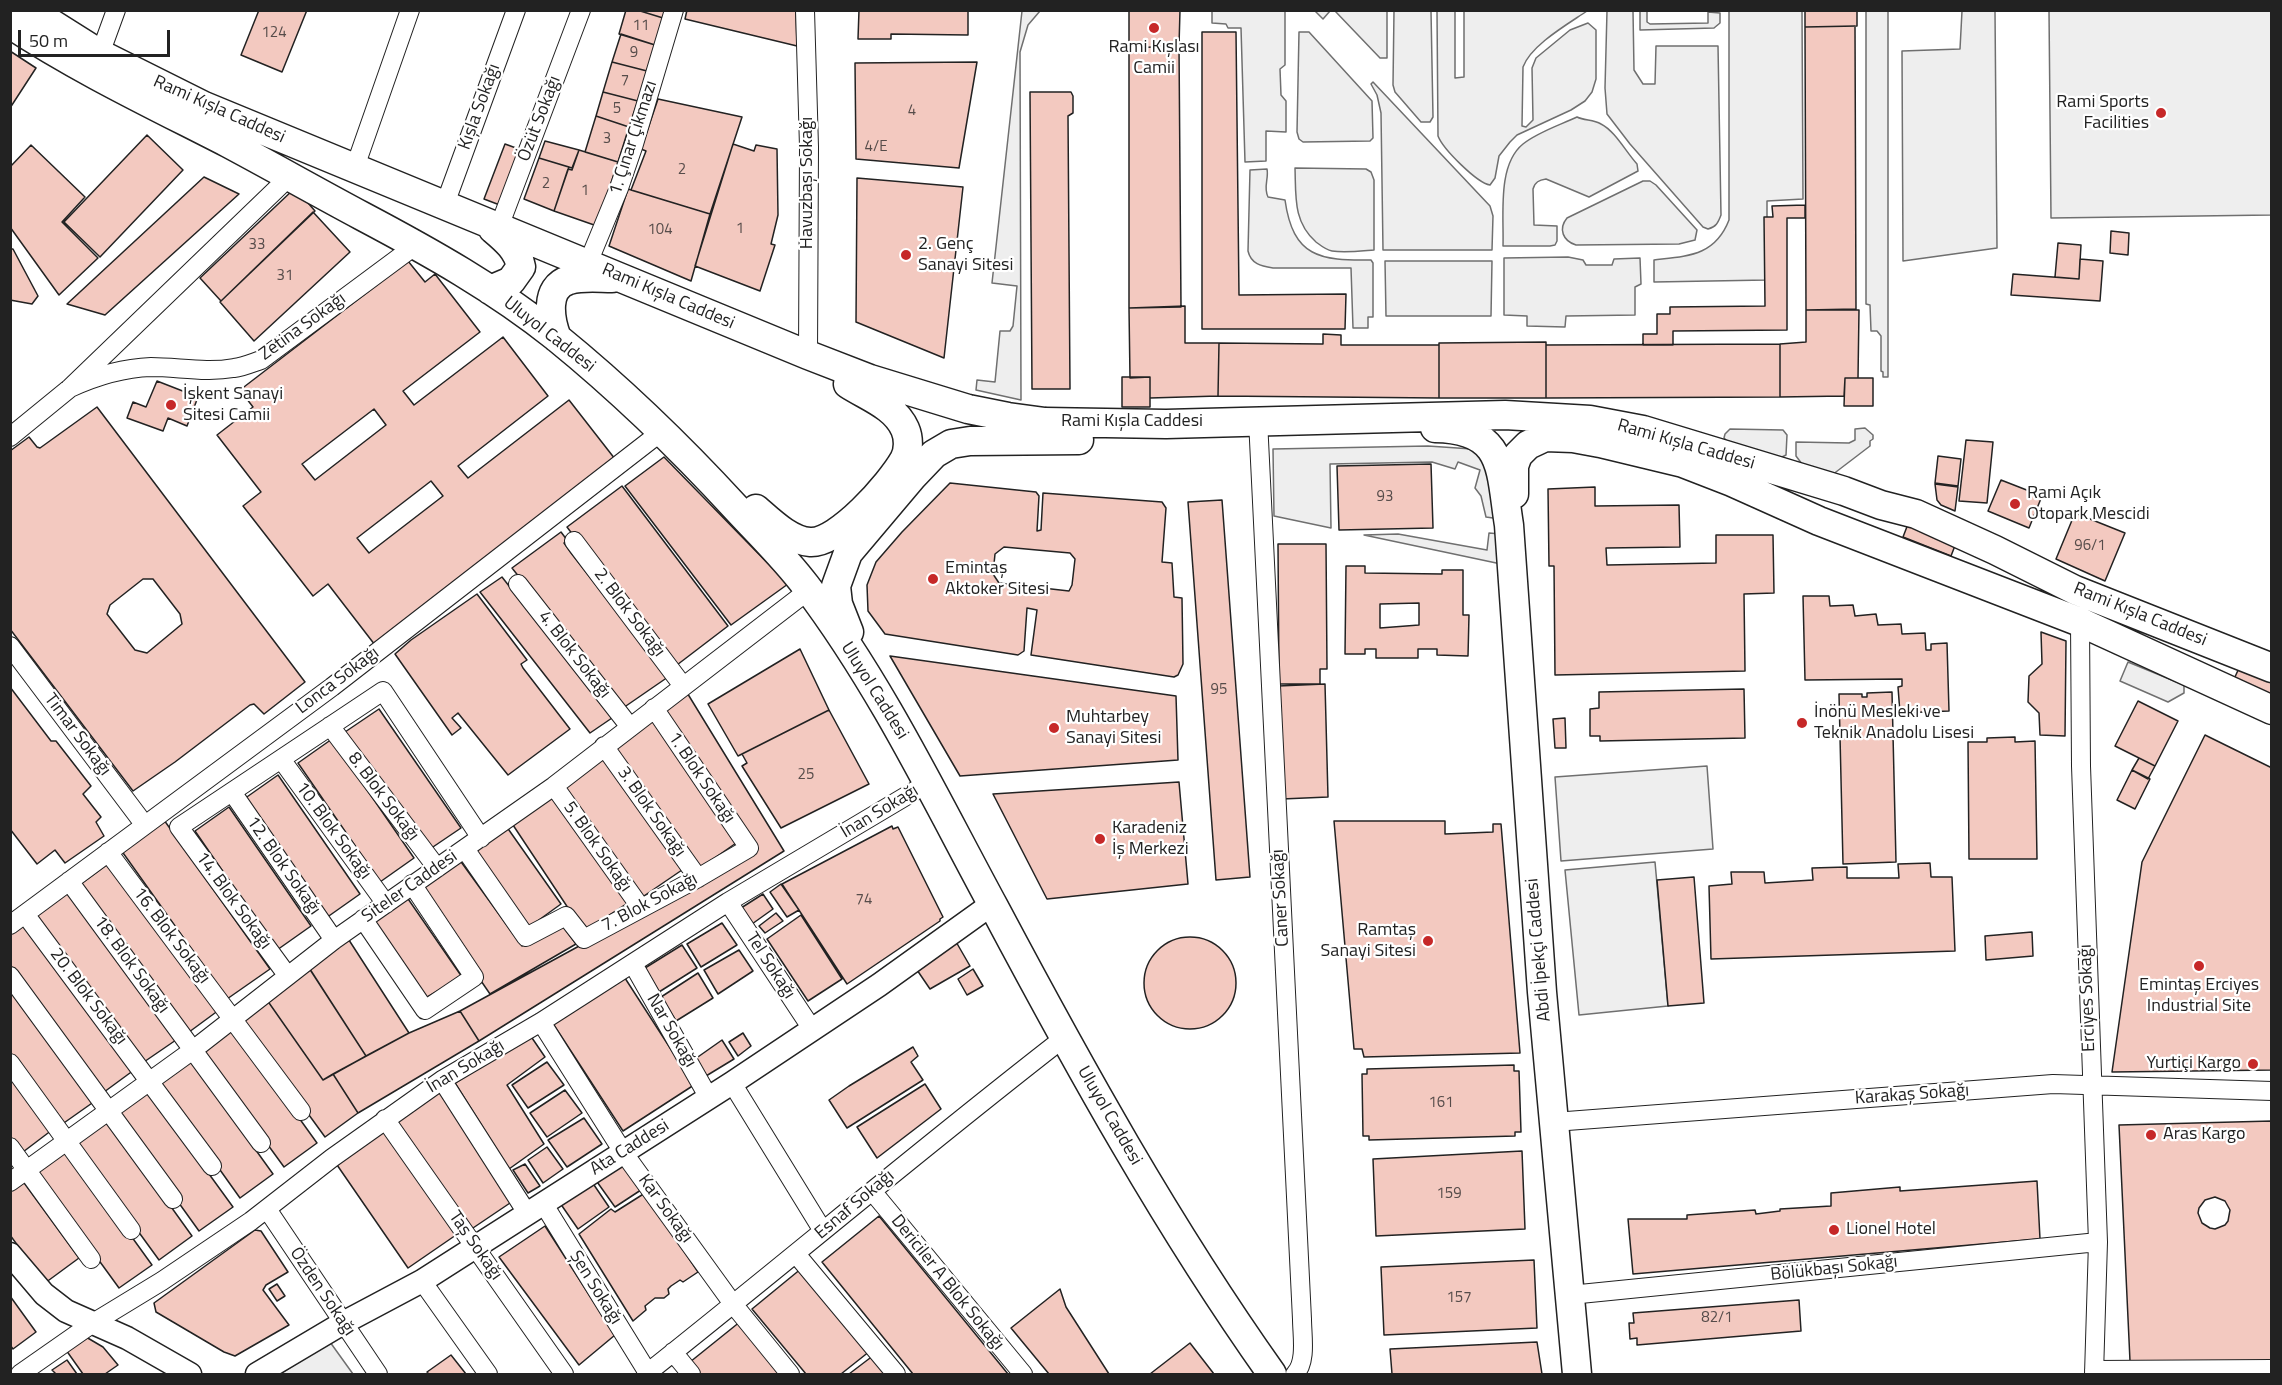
<!DOCTYPE html>
<html>
<head>
<meta charset="utf-8">
<style>
  body { margin:0 }
  #map { position:relative; width:2282px; height:1385px; overflow:hidden; background:#fff; font-family:"Titillium Web",sans-serif }
  canvas { display:block }
  .frame { position:absolute; inset:0; border:12px solid #222; pointer-events:none }
  .scale { position:absolute; left:18px; top:30px; width:152px; height:27px; box-sizing:border-box; border:3px solid #222; border-top:0; padding-left:8px; font-size:18px; line-height:21px; white-space:nowrap; color:#222; -webkit-text-stroke:4px #fff; paint-order:stroke }
</style>
</head>
<body>
<div id="map">
<canvas width="2282" height="1385"></canvas>
<div class="frame"></div>
<div class="scale">50 m</div>
</div>
<script>
const context = document.querySelector('canvas').getContext('2d');
context.lineJoin = 'round';
function fillPath(path, color) { context.fillStyle = color; context.fill(path, 'evenodd'); }
function stroke(path, color, width, dash) { context.strokeStyle = color; context.lineWidth = width; context.lineCap = dash ? 'butt' : 'round'; context.setLineDash(dash || []); context.stroke(path); }
function write(font, color, halo, rows, align = 'center') {
  context.font = font + ' "Titillium Web",sans-serif'; context.lineWidth = 4.5; context.setLineDash([]); context.textBaseline = 'middle'; context.strokeStyle = halo; context.fillStyle = color; for (const [text, x, y, turn = 0] of rows) {
    context.save(); context.translate(x, y); context.rotate((+turn || 0) * Math.PI / 180); context.textAlign = isNaN(turn) ? turn : align; if (halo) context.strokeText(text, 0, 0); context.fillText(text, 0, 0); context.restore();
  }
}
const green = new Path2D(`
  M1022,11h18l-12,14 -8,27 1,348 -45,-10 1,-10 18,2 5,-51h10l3,-5 4,-40 -25,-3z
  M1212,11h73v54l-5,4 1,26 5,6v31l-20,-1v30l-21,1 -4,-134h-13l-2,-4 -14,-1z
  M1315,11h72v47h-7l-45,-47h-5l-7,8z
  M1394,11h37l2,106 -3,5h-9l-26,-30 -2,-7z
  M1437,11h18v67l9,-1v-66h123c-19,13 -56,34 -64,56l-1,59 4,1 7,-7 -1,-52 4,-10 34,-28 18,-7 8,7v49l-4,13 -7,9 -14,9 -54,25 -7,7 -11,14 -4,22 -5,7c-13,-2 -47,-36 -52,-49z
  M1607,11h26l1,59 9,14h12l1,-38h62l3,169c-3,8 -5,12 -13,14l-5,-2 -73,-83 -23,-30 -2,-26z
  M1640,11h7v11l3,2 58,-1v-11l12,1v10l-6,5 -74,2z
  M1729,11h73l1,188 -36,2v79l-113,2v-22c34,-4 61,-4 75,-40z
  M1866,11h22v366h-5v-5l-2,-1v-35l-4,-5h-6l-1,-26 -4,-1z
  M1962,11h33l2,237 -94,13 -1,-210 58,-2z
  M2049,11h222v204l-220,3z
  M1299,32h10l63,69 1,37 -3,3 -67,1 -4,-3 -2,-7z
  M1373,82l117,124 3,10 -1,34h-109l-2,-137 -4,-18 -6,-11z
  M1577,117c8,4 16,2 24,7 14,7 25,28 36,40l1,7 -49,26 -43,-18c-7,1 -11,3 -13,10l1,36 23,1v15l-2,4 -5,1h-47c1,-31 -6,-81 20,-102 15,-12 37,-19 54,-27z
  M1295,168l71,1 5,3 3,8v70c-13,1 -29,3 -42,1 -6,-1 -12,-6 -16,-9 -23,-20 -20,-46 -21,-74z
  M1267,169c2,10 -4,18 1,28l17,3c8,57 35,61 86,60l2,3v54h-5v11h-15l-2,-60h-78c-12,-2 -22,-4 -25,-17l2,-81z
  M1643,181h7l6,4 41,45 -2,10 -16,4 -103,1c-13,-4 -18,-16 -9,-27z
  M1568,257l15,3 3,5h26l2,-6 26,-1 1,26 -6,3v28l-69,1 -1,11 -38,-1v-10l-23,-1v-57z
  M1385,261h107l-1,55h-105z
  M1865,428l8,7v4l-3,2v5l-38,29 -30,-11 -6,-8v-14l53,1 6,-3v-11z
  M1730,429l53,1 4,5 -1,20 -6,3 -53,-17 -3,-3 1,-4z
  M1428,446l44,3 16,11 12,59 -14,-2 -5,-21 -6,-8 5,-18 -22,-8 -3,7 -23,-7 -102,2 1,64 -57,-12 -1,-67z
  M1489,533l12,1v30l-137,-29 34,-1 89,16z
  M2128,662l56,23v8l-16,9 -48,-21z
  M1707,766l6,83 -152,12 -6,-84z
  M1655,862l13,144 -89,9 -14,-145z
  M330,1342l23,32h-73z`);
fillPath(green, '#eee');
stroke(green, '#6f6f6f', 1.5);
const building = new Path2D(`
  M259,10h48l-25,62 -41,-17z
  M626,10h11l26,8 -8,27 -36,-11z
  M637,10h29l-3,8z
  M687,10h109l1,36 -112,-27z
  M859,10h109v25l-77,-1v5h-33z
  M1129,10h51l-1,36 -50,2z
  M1805,10h52v16l-52,1z
  M1855,26l1,283 -50,1 -1,-283z
  M1202,32h34l3,263 107,-1 -1,35h-143z
  M621,34l34,11 -8,26 -35,-9z
  M1179,46l2,261 -52,1v-260z
  M10,51l26,17 -26,40z
  M612,62l35,9 -9,30 -35,-9z
  M977,62l-18,106 -103,-9 -1,-96z
  M603,92l35,9 -9,26 -33,-11z
  M1030,92h41l2,4v17l-5,3 2,273h-38z
  M658,99l84,18 -32,97 -79,-24 15,-39 -5,-2z
  M596,116l33,11 -11,35 -33,-10z
  M147,135l36,35 -83,87 -36,-35z
  M545,141l34,9 -7,18 -33,-10z
  M505,144l22,8 -22,55 -21,-8z
  M733,144l21,7 2,-6 21,4 1,66 -7,29 4,1 -15,46 -65,-25z
  M31,145l54,52 -23,25 36,36 -39,37 -49,-68v-60z
  M579,150l39,12 -21,64 -43,-15 14,-42 4,1z
  M539,158l30,9 -15,44 -30,-12z
  M204,177l35,17 -134,121 -38,-11z
  M857,178l106,9 -19,171 -88,-36z
  M295,188l20,23 -94,90 -21,-23z
  M628,189l82,25 -19,67 -82,-35z
  M1805,205v13h-18v112l-114,1v14h-30v-11h14v-20h13v-7l95,-1 -1,-89h9l-1,-11z
  M313,212l37,40 -96,89 -34,-39z
  M2111,231l18,2 -1,22 -18,-2z
  M2058,243l23,2 -2,34 -24,-2z
  M10,249h3l25,47 -6,8 -22,-4z
  M2080,259l23,2 -3,40 -89,-6 2,-21 66,5z
  M408,261l17,21 10,-8 45,58 -77,59 11,14 89,-68 45,59 -90,70 10,12 101,-78 46,59 -240,186 -47,-61 -15,12 -70,-90 18,-14 -44,-57 36,-28 -13,-17zM374,409l12,16 -71,55 -13,-16zM431,481l12,15 -74,57 -12,-15z
  M1185,306v37h34l-1,53 -68,2v-21l-20,1 -1,-70z
  M1806,310h53l-1,68h-13l-1,18 -64,1v-53l26,-2z
  M1323,334l18,1v10h98v53l-221,-2 1,-53 104,1z
  M1546,342v56h-107v-55z
  M1780,344v53l-234,1v-53z
  M1122,377h28v30h-28z
  M1845,378h28v28h-29z
  M157,381l41,16 -11,29 -19,-8 -5,13 -36,-13 6,-16 13,5z
  M97,407l208,275 -41,32 -10,-10 -4,1 -75,57 -42,29 -123,-162v-178l19,-14 8,10 3,1zM143,579h10l27,35 2,10 -35,29 -12,-3 -28,-36 3,-9z
  M1966,440l27,2 -6,61 -28,-2z
  M1938,456l23,3 -3,27 -23,-3z
  M664,457l124,127 -57,41 -106,-139z
  M1431,464l2,64 -94,2 -2,-64z
  M2001,480l41,16 -13,32 -41,-17z
  M950,483l86,9 3,4 -2,35 4,-1 2,-37 119,9 4,6 -4,54 10,1 2,34 8,1 1,66 -5,11 -4,2 -143,-22 6,-45 -10,-2 -3,43 -6,4 -133,-21 -17,-23 -1,-26 9,-23 26,-30zM1004,547l66,6 5,6 -3,26 -3,6 -70,-8 -6,-9 2,-20z
  M1935,484l23,3 -3,24 -14,-6 -4,-5z
  M622,486l106,140 -55,42 -106,-141z
  M1595,487v19l84,-1 1,42 -74,1 1,17 109,-2v-28h57l1,58 -30,1 1,77 -190,4 -1,-109h-5l-1,-77z
  M1222,500l28,377 -34,3 -28,-378z
  M2075,513l50,20 -20,48 -49,-22z
  M1908,524l48,19 -5,13 -48,-19z
  M561,532l6,8 -3,3 7,10 97,124 -45,31 -111,-140z
  M1278,544h48l1,125h-7v15h-41z
  M1346,566h19v7l77,1v-4h21v45h6l-1,41 -31,-1v-6h-19v9h-42v-9h-11v5h-20zM1419,603v22l-39,3v-24z
  M502,577l110,141 -22,15 -110,-141z
  M477,594l50,66 -6,4 2,4 47,61 -62,46 -50,-62 -6,5 9,10 -9,7 -57,-81 16,-14z
  M1803,596h26l1,10 23,-1 2,11 21,-2 2,11 23,-1 1,10 23,-1 1,17h5v-6l16,-1 2,68 -49,2 -2,-26 4,-1v-7l-97,1z
  M2041,632l25,9 -1,95 -25,-1 -1,-22 -11,-11 1,-26 13,-12z
  M800,649l29,61 -91,46 -30,-52z
  M890,656l286,40 2,64 -218,16z
  M2240,666l32,14v16l-38,-17z
  M1325,684l3,113 -46,2 -4,-113z
  M10,687l41,54h5l35,45 -8,8 18,23 -5,5 8,14 -39,27 -10,-13 -18,14 -27,-35z
  M1744,689l1,49 -145,3v-5h-10v-27l9,-1v-16z
  M686,691l98,160 -305,190 -19,-30 295,-161 -98,-140z
  M1892,692l4,170 -53,2 -4,-170h23v3h5v-4z
  M2138,701l40,20 -23,45 -40,-20z
  M379,709l82,119 -34,23 -82,-119z
  M829,710l40,74 -88,44 -39,-62 5,-3 -5,-9z
  M651,716l88,125 -43,30 -88,-125z
  M1565,718l1,30h-11l-2,-29z
  M2205,735l67,33v302l-160,2 30,-210z
  M2015,737v5l20,-1 2,118h-68l-1,-117h19v-4z
  M332,739l82,119 -34,24 -82,-119z
  M602,753l80,117 -44,30 -80,-117z
  M2139,758l16,8 -7,13 -16,-9z
  M2132,770l18,9 -15,30 -18,-9z
  M278,775l82,119 -34,24 -82,-119z
  M1179,782l9,102 -141,15 -54,-105z
  M553,790l75,113 -44,29 -75,-113z
  M229,807l82,119 -34,24 -82,-119z
  M164,820l106,149 -43,30 -106,-149z
  M1334,821h111v13l48,-2v-8h8l19,229 -156,4 -2,-8h-8z
  M504,823l57,81 -36,26 -58,-82z
  M892,826l1,3 5,-2 45,90 -3,2v2l-93,63 -65,-100z
  M459,859l63,87 38,-24 16,22 -86,50 -74,-108z
  M112,861l107,149 -34,25 -107,-149z
  M1930,863l1,14h21l3,74 -244,8 -2,-73 23,-2 -1,-12h33l1,11 48,-3 -1,-12 35,-1v11h52l-1,-14z
  M1694,877l10,126 -36,3 -11,-126z
  M781,884l18,26 -12,7 -17,-25z
  M69,891l107,149 -35,24 -106,-149z
  M404,893l58,84 -40,23 -56,-81z
  M763,894l10,15 -21,15 -11,-16z
  M776,913l7,8 -18,12 -6,-7z
  M801,915l41,64 -34,22 -41,-62z
  M28,922l106,148 -34,25 -90,-126v-35z
  M722,923l15,22 -36,22 -14,-23z
  M2032,932l1,24 -47,4 -1,-24z
  M1144 983a46 46 0 1 1 92 0a46 46 0 1 1-92 0Z
  M347,937l62,96 -43,23 -60,-93z
  M955,940l15,26 -40,23 -15,-22z
  M682,945l15,23 -38,24 -14,-24z
  M739,950l14,21 -35,23 -14,-24z
  M309,968l57,88 -43,24 -56,-80z
  M973,969l10,17 -16,9 -9,-16z
  M698,973l15,25 -37,23 -15,-24z
  M623,975l71,110 -71,46 -71,-109z
  M10,983l85,118 -34,24 -51,-70z
  M267,1000l56,80 10,-6 25,39 -33,24 -85,-117z
  M460,1011l19,30 -121,72 -25,-39 76,-41z
  M233,1026l84,117 -33,24 -85,-117z
  M743,1033l8,13 -13,10 -9,-14z
  M530,1035l15,22 -38,28 37,59 -35,25 -54,-86z
  M722,1040l12,19 -28,17 -11,-17z
  M913,1047l5,9 -7,6 12,18 -76,48 -18,-28 20,-14z
  M189,1057l84,117 -33,24 -84,-118z
  M547,1062l17,23 -36,23 -16,-23z
  M1514,1065v6h5l2,61h-6v4l-146,4v-4h-6l-1,-62h5v-5z
  M10,1072l42,58 -33,25 -9,-12z
  M925,1084l16,25 -64,49 -20,-31z
  M439,1088l74,113 -43,29 -75,-112z
  M148,1090l85,117 -34,24 -84,-117z
  M565,1090l17,23 -35,24 -17,-24z
  M584,1118l18,26 -35,23 -19,-27z
  M108,1119l84,117 -33,24 -85,-117z
  M2272,1121v241l-142,-1 -11,-236zM2215,1197l10,4 5,9 -2,11 -3,4 -10,4 -5,-1 -8,-5 -4,-10 1,-5 6,-8z
  M384,1130l72,105 -48,33 -73,-106z
  M67,1147l85,118 -33,23 -85,-117z
  M547,1147l16,22 -20,14 -15,-23z
  M1522,1151l3,78 -149,7 -3,-77z
  M625,1158l19,30 -29,19 -20,-28z
  M525,1164l15,22 -12,7 -15,-23z
  M22,1180l57,78 -34,25 -35,-48v-47z
  M2037,1181l3,58 -407,35 -5,-55h59v-4l68,-5 1,4 24,-3v-2l51,-3v-13l69,-6v4z
  M592,1182l17,25 -31,22 -18,-26z
  M645,1193l53,79 -15,10 -3,-2 -9,6 -3,3 1,5 -5,4h-9l-10,8 1,4 -13,11 -54,-87 32,-25 4,3z
  M879,1216l129,158h-95l-91,-112z
  M545,1226l70,109 -36,30 -80,-108z
  M255,1230l6,1 27,41 -22,13 -3,5 26,35 -54,31 -11,-4 -68,-40 -2,-9z
  M1534,1260l3,68 -153,7 -3,-68z
  M802,1268l68,83 -29,23h-35l-54,-65z
  M277,1284l8,12 -8,5 -8,-12z
  M1060,1289l6,18 43,67h-60l-38,-46z
  M10,1296l26,36 -23,17 -3,-4z
  M1799,1300l2,31 -164,14v-7l-7,1 -1,-16h5l-1,-10z
  M741,1321l40,50 -4,3h-77l-10,-12z
  M86,1337l17,10 15,18 -13,9h-22l-17,-24z
  M1537,1342l5,32h-150l-2,-25z
  M1190,1343l24,31h-64z
  M451,1355l15,19h-37l-2,-2z
  M874,1355l15,19h-40z
  M67,1360l10,14h-21l-4,-4z`);
fillPath(building, '#f3c9c0');
stroke(building, '#222', 1.5);
const minor = new Path2D(`
  M805,10l4,137 -1,208
  M100,54l16,-44
  M355,167l55,-157
  M445,204l71,-194
  M499,227l82,-217
  M588,263l31,-75 15,-44 40,-134
  M70,388c26,-12 52,-20 81,-21 27,0 55,6 83,1 9,-1 18,-5 27,-8l155,-115
  M1258,420l44,899c0,16 5,43 -7,55
  M10,437l60,-49 219,-211
  M574,541l109,145
  M518,584l112,143
  M2080,622l1,144 17,476 -4,132
  M10,646l134,178
  M330,726l107,142
  M604,746l94,132
  M281,759l105,145
  M554,786l87,122
  M232,792l102,148
  M465,849l61,88 40,-21 18,23 114,-61 51,-30 -95,-140
  M108,852l193,259
  M69,881l192,262
  M728,902l84,127
  M25,914l187,252
  M363,919l62,91 49,-33 -62,-93
  M10,925l322,-238 329,-255
  M633,964l76,134
  M287,975l-108,-148 204,-136 98,147
  M10,976l163,223
  M541,1022l82,130 110,152 57,70
  M10,1063l121,167
  M442,1080l85,133
  M732,1083l91,148
  M385,1119l179,255
  M1554,1122l499,-38 219,7
  M10,1147l81,112
  M10,1182l183,-132 141,-110 220,-154 255,-196
  M872,1191l151,183
  M543,1203l105,170
  M267,1209l111,165
  M796,1254l100,120
  M422,1281l66,93
  M1570,1295l528,-53
  M673,1352l18,22
  M2094,1370l178,-1
  M20,1374l73,-51 69,-42 89,-60 81,-63 110,-78 99,-58 187,-120 200,-119
  M646,1374c140,-111 277,-227 419,-337`);
const tertiary = new Path2D(`
  M10,1254l34,40 22,17 61,27 63,36
  M257,1374l86,-51 79,-42 310,-198 147,-98 113,-81`);
const primary = new Path2D(`
  M30,10l70,44 104,52 604,249 62,24 98,30 40,8 37,5 121,2 339,-9 85,5 53,10 201,61 37,14 35,9 79,36 80,40 197,78
  M10,24c70,46 144,81 218,119 45,24 89,49 134,73 68,36 134,73 194,121 64,52 124,110 180,171 24,26 49,50 70,78 75,99 129,212 188,321 85,160 173,319 278,467
  M490,290l21,-9 10,-14c-3,-17 -15,-27 -28,-38
  M557,338c-7,-18 -13,-51 12,-58 13,-4 30,-2 43,-2
  M1435,428c71,1 65,42 74,97l33,467 35,382
  M1514,494v-28l4,-11 10,-10 17,-8 28,1 27,5 83,20 49,19 87,39 261,101 192,88
  M756,509c15,13 34,32 54,33 28,2 81,-59 94,-82 5,-9 5,-22 1,-31 -10,-23 -37,-32 -57,-45
  M849,632l-11,-28 -2,-18 12,-33 65,-77 21,-22 17,-10 19,-3 109,-1`);
stroke(minor, '#222', 20);
stroke(tertiary, '#222', 25);
stroke(primary, '#222', 31);
stroke(minor, '#fff', 18);
stroke(tertiary, '#fff', 22);
stroke(primary, '#fff', 28);
for (const [x, y, r, color] of [
  [1154,28,6,"#c62828"],
  [2161,113,6,"#c62828"],
  [906,255,6,"#c62828"],
  [171,405,6,"#c62828"],
  [2015,504,6,"#c62828"],
  [933,579,6,"#c62828"],
  [1802,723,6,"#c62828"],
  [1054,728,6,"#c62828"],
  [1100,839,6,"#c62828"],
  [1428,941,6,"#c62828"],
  [2199,966,6,"#c62828"],
  [2253,1064,6,"#c62828"],
  [2151,1135,6,"#c62828"],
  [1834,1230,6,"#c62828"]
]) { const dot = new Path2D(); dot.arc(x, y, r, 0, 2 * Math.PI); context.fillStyle = color; context.fill(dot); stroke(dot, '#fff', 2); }
write('15px', '#564c4a', null, [
  ["11",641,26],
  ["124",274,33],
  ["9",634,53],
  ["7",625,81],
  ["5",617,109],
  ["4",912,111],
  ["3",607,139],
  ["4/E",876,147],
  ["2",682,170],
  ["2",546,184],
  ["1",585,191],
  ["1",740,229],
  ["104",660,230],
  ["33",257,245],
  ["31",285,276],
  ["93",1385,497],
  ["96/1",2090,546],
  ["95",1219,690],
  ["25",806,775],
  ["74",864,900],
  ["161",1441,1103],
  ["159",1449,1194],
  ["157",1459,1298],
  ["82/1",1717,1318]
]);
write('18px', '#222', '#fff', [
  ["Rami Kışlası",1154,48,"center"],
  ["Camii",1154,69,"center"],
  ["Rami Sports",2149,103,"right"],
  ["Facilities",2149,124,"right"],
  ["2. Genç",918,245],
  ["Sanayi Sitesi",918,266],
  ["İşkent Sanayi",183,395],
  ["Sitesi Camii",183,416],
  ["Rami Açık",2027,494],
  ["Otopark Mescidi",2027,515],
  ["Emintaş",945,569],
  ["Aktoker Sitesi",945,590],
  ["İnönü Mesleki ve",1814,713],
  ["Teknik Anadolu Lisesi",1814,734],
  ["Muhtarbey",1066,718],
  ["Sanayi Sitesi",1066,739],
  ["Karadeniz",1112,829],
  ["İş Merkezi",1112,850],
  ["Ramtaş",1416,931,"right"],
  ["Sanayi Sitesi",1416,952,"right"],
  ["Emintaş Erciyes",2199,986,"center"],
  ["Industrial Site",2199,1007,"center"],
  ["Yurtiçi Kargo",2241,1064,"right"],
  ["Aras Kargo",2163,1135],
  ["Lionel Hotel",1846,1230]
], 'left');
write('18px', '#222', '#fff', [
  ["Kışla Sokağı",480,107,-70],
  ["Rami Kışla Caddesi",219,110,24],
  ["Özüt Sokağı",540,119,-69],
  ["1. Çınar Çıkmazı",634,138,-72],
  ["Havuzbaşı Sokağı",808,183,-90],
  ["Rami Kışla Caddesi",668,297,23],
  ["Zetina Sokağı",303,327,-36],
  ["Uluyol Caddesi",549,335,38],
  ["Rami Kışla Caddesi",1132,422],
  ["Rami Kışla Caddesi",1686,445,16],
  ["2. Blok Sokağı",629,613,53],
  ["Rami Kışla Caddesi",2140,615,22],
  ["4. Blok Sokağı",574,655,52],
  ["Lonca Sokağı",338,681,-37],
  ["Uluyol Caddesi",874,691,58],
  ["Timar Sokağı",77,735,53],
  ["1. Blok Sokağı",701,778,56],
  ["8. Blok Sokağı",383,797,53],
  ["3. Blok Sokağı",651,812,55],
  ["İnan Sokağı",880,812,-31],
  ["10. Blok Sokağı",333,831,54],
  ["5. Blok Sokağı",597,847,55],
  ["12. Blok Sokağı",283,866,55],
  ["Siteler Caddesi",410,887,-35],
  ["Caner Sokağı",1281,898,-93],
  ["14. Blok Sokağı",233,901,54],
  ["7. Blok Sokağı",650,903,-28],
  ["16. Blok Sokağı",171,936,53],
  ["Abdi İpekçi Caddesi",1539,950,-95],
  ["18. Blok Sokağı",131,965,54],
  ["Tel Sokağı",770,966,57],
  ["20. Blok Sokağı",88,997,53],
  ["Erciyes Sokağı",2088,998,-92],
  ["Nar Sokağı",671,1031,60],
  ["İnan Sokağı",466,1067,-31],
  ["Karakaş Sokağı",1912,1095,-4],
  ["Uluyol Caddesi",1109,1116,60],
  ["Ata Caddesi",630,1148,-32],
  ["Esnaf Sokağı",855,1205,-40],
  ["Kar Sokağı",665,1209,54],
  ["Taş Sokağı",475,1246,55],
  ["Bölükbaşı Sokağı",1834,1269,-6],
  ["Dericiler A Blok Sokağı",947,1283,51],
  ["Şen Sokağı",595,1288,58],
  ["Özden Sokağı",322,1292,56]
]);
</script>
</body>
</html>
